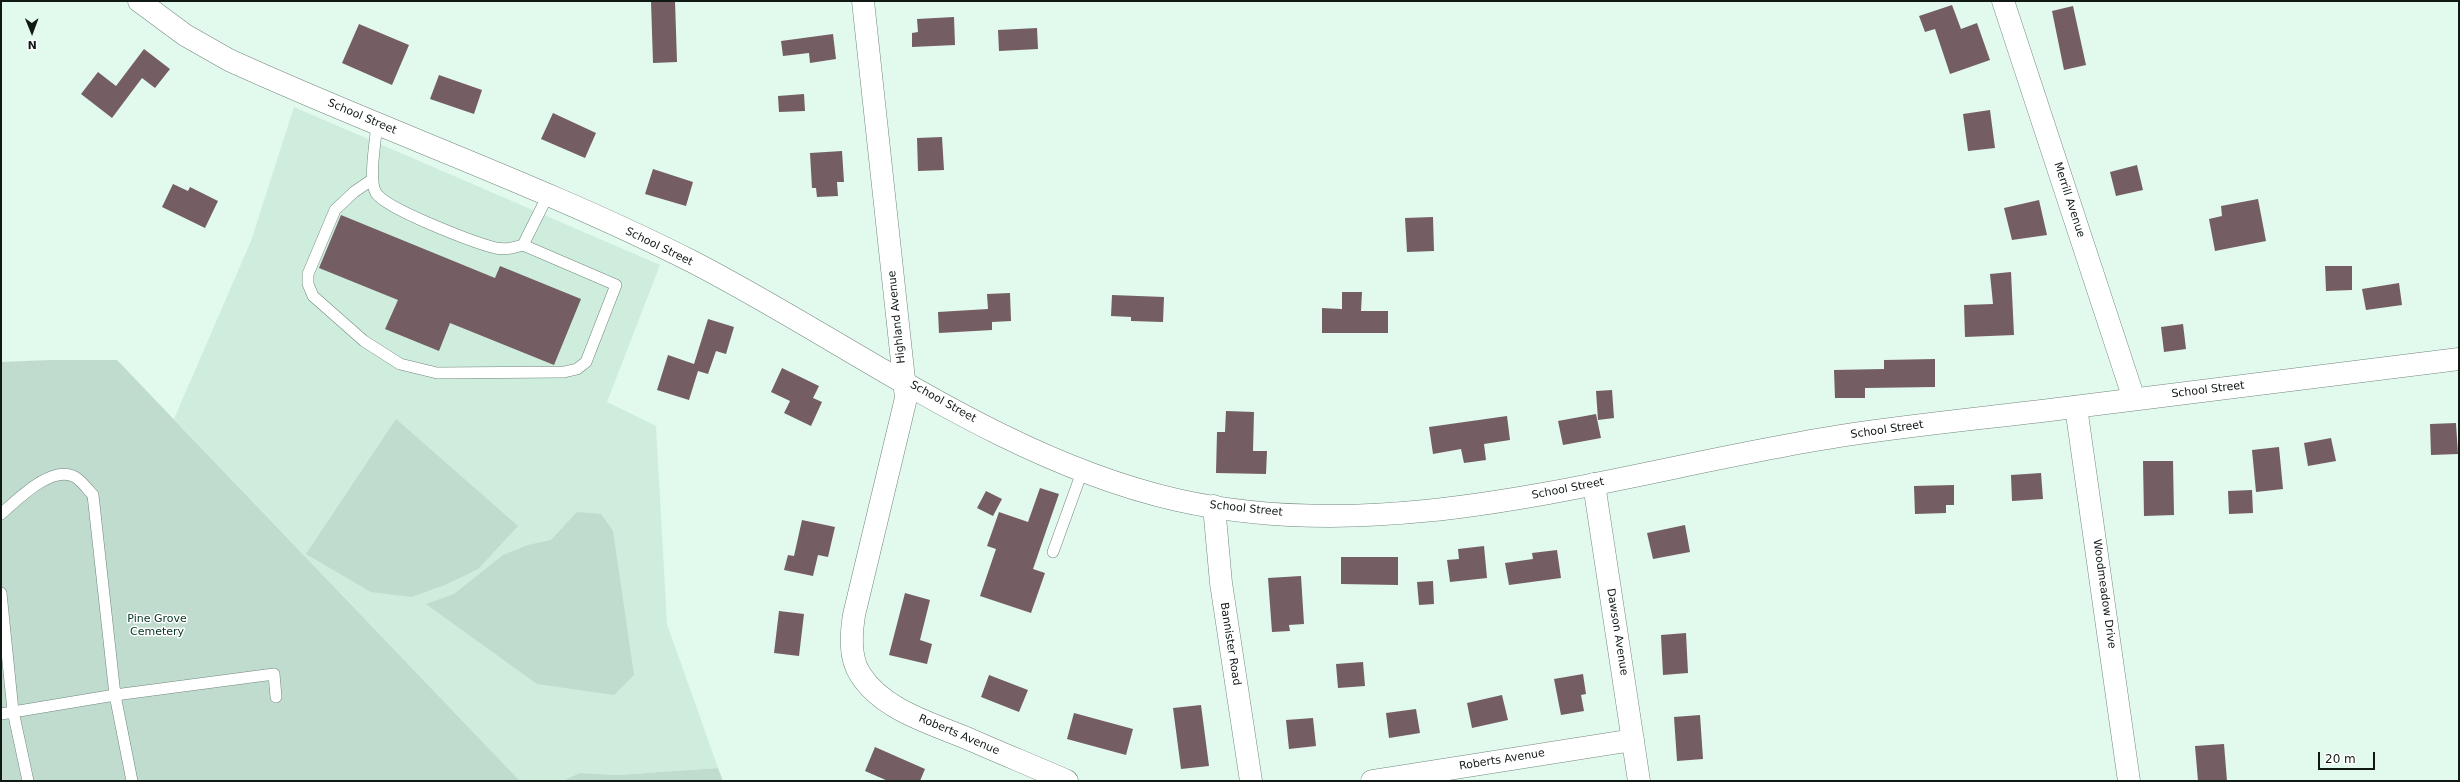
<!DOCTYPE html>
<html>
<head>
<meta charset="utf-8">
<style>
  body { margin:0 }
  #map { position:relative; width:2460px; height:782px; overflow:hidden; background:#e2f9ed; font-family:"DejaVu Sans",sans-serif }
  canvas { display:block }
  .frame { position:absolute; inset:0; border:2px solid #111915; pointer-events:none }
  .north { position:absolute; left:12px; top:12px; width:40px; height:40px; -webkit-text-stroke:3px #fff; paint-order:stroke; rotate:179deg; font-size:11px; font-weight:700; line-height:16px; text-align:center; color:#111915 }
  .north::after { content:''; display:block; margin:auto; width:14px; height:18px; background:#111915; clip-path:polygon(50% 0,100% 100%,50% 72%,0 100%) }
  .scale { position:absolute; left:2318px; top:752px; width:57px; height:18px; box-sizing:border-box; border:2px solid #111915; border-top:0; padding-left:5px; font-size:12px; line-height:14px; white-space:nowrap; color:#111915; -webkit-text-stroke:3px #fff; paint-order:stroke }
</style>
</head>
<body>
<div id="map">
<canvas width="2460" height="782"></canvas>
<div class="frame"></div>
<div class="north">N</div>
<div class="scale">20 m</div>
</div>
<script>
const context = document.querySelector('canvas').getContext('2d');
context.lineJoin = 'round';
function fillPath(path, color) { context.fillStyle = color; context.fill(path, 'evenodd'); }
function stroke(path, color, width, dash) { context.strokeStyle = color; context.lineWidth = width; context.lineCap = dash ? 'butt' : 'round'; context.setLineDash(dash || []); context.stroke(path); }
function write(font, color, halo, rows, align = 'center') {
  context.font = font + ' "DejaVu Sans",sans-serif'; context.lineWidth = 3; context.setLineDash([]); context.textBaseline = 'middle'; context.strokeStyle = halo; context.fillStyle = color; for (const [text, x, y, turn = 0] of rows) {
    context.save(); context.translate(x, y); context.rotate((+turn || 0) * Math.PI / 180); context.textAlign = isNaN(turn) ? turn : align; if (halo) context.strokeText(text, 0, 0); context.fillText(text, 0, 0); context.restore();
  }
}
fillPath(new Path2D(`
  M294,107l366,158 -53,137 49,24 11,198 51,144 -100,7 -38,-2 -18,8h-42l-346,-362 77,-178z`), '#ceeddd');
fillPath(new Path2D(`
  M51,360h66l403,421h-519v-419z
  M396,419l122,107 -40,43 -33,16 -34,12 -40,-5 -65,-38z
  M577,512l24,2 12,17 21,144 -20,20 -77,-11 -111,-80 28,-10 49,-39 25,-10 23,-5z
  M718,768l5,13h-161l18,-8 38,2z`), '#bfdcce');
fillPath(new Path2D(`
  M651,1h24l2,61 -24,1z
  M1952,5l9,24 16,-6 13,37 -40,14 -15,-45 -10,3 -6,-16z
  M2073,6l13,59 -22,5 -12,-59z
  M954,17l1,28 -43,2v-14l6,-1 -1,-13z
  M359,24l50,21 -17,40 -50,-22z
  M1037,28l1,21 -39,2 -1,-21z
  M833,34l3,25 -26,4 -1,-10 -26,3 -2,-15z
  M144,49l26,20 -15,19 -13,-10 -30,40 -31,-24 17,-22 18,14z
  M439,75l43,15 -8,24 -44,-15z
  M804,94l1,17 -26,1 -1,-16z
  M1990,110l5,38 -27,3 -5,-37z
  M553,113l43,20 -11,25 -44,-19z
  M942,137l2,33 -26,1 -1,-33z
  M842,151l2,31h-7l1,14 -21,1 -1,-9h-4l-2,-35z
  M2137,165l6,25 -27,6 -6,-24z
  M653,169l40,13 -7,24 -41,-12z
  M173,184l15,7 2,-4 28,14 -13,27 -43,-21z
  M2258,199l8,42 -51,10 -6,-32 13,-3 -1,-10z
  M2039,200l8,35 -35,5 -8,-32z
  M341,215l154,63 5,-12 81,33 -27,66 -104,-42 -11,28 -54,-22 13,-29 -79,-32z
  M1433,217l1,34 -27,1 -2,-34z
  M2325,266h27v24l-26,1z
  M2011,272l3,63 -49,2 -1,-32 29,-1 -3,-30z
  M2399,283l3,22 -36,5 -4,-21z
  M1342,292h20l-1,19h27v22h-66v-25l20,1z
  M1010,293l1,28 -19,1v8l-53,3 -1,-21 50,-3 -1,-15z
  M1112,295l52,2 -1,25 -32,-1v-4l-20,-1z
  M708,319l26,8 -8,27 -10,-3 -8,23 -10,-3 -9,29 -32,-10 11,-35 26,9z
  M2183,324l3,25 -22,3 -3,-25z
  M1935,359v28l-70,1v10h-30l-1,-28 50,-1v-9z
  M782,368l37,18 -6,12 9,4 -11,24 -27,-13 6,-12 -19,-9z
  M1612,390l2,28 -16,2 -2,-29z
  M1226,411l28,1 -1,39h14l-1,23 -50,-1 1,-41h8z
  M1596,414l5,24 -38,7 -5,-24z
  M1507,416l3,24 -26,4 2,16 -22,3 -3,-14 -28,5 -4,-27z
  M2456,423l2,31 -27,1 -1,-31z
  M2331,438l5,23 -28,5 -4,-23z
  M2279,447l4,42 -27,3 -4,-42z
  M2143,461h30l1,54 -30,1z
  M2041,473l2,26 -31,2 -1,-26z
  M1954,485v20h-8v8l-31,1 -1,-28z
  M1040,488l19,6 -26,75 12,4 -14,40 -51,-17 16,-47 -9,-3 12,-34 29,10z
  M2252,490l1,23 -24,1 -1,-23z
  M986,491l16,8 -9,17 -16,-8z
  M802,520l33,7 -7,30 -10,-2 -5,21 -29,-6 4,-15 6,1z
  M1685,525l5,27 -37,7 -6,-26z
  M1484,546l3,32 -37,4 -3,-22 12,-1 -1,-10z
  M1557,550l4,28 -52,7 -4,-22 28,-4 -1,-6z
  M1341,557h57v28l-57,-1z
  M1301,576l3,48 -15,1 1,6 -18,1 -4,-54z
  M1433,581l1,23 -15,1 -2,-23z
  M905,593l25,7 -10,40 12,4 -5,20 -38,-9z
  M779,611l25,3 -5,42 -25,-3z
  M1686,633l2,40 -25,2 -2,-40z
  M1363,662l2,24 -27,2 -2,-24z
  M1583,674l3,20 -5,1 3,16 -23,4 -7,-36z
  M989,675l39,15 -9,22 -38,-15z
  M1502,695l6,25 -36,8 -5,-25z
  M1201,705l8,61 -28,3 -8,-61z
  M1416,709l4,24 -31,5 -3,-25z
  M1074,713l59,16 -7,26 -59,-16z
  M1700,715l3,44 -26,2 -3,-44z
  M1313,718l3,28 -27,3 -3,-29z
  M2224,744l3,37h-29l-3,-35z
  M875,747l50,22 -5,12h-32l-23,-10z`), '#745e63');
const lane = new Path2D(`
  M377,123c-1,17 -9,56 -1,70 10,16 99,50 120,55 10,2 17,0 27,-3l25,-50
  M373,179l-19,13 -19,18 -27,64v10l5,12 51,45 36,23 37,9 127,-1 13,-3 9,-7 30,-77 -93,-40
  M1,514c16,-14 51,-50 74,-37 7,4 13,13 18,18l22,200 17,86
  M1053,552l30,-83
  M1,593l12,118 15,70
  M1,714l114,-19 159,-21 2,23`);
const street = new Path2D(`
  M863,1l43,397 -52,217c-3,19 -5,42 6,59 23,37 74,50 111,66 32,14 64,27 96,41
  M2003,1l131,398
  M2076,407l53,374
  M1594,484l45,297
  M1214,506l7,77 30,198
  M1372,781l261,-41`);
const secondary = new Path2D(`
  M139,1l46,34 44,25c153,70 314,126 464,202 157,81 309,198 484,238 222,50 446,-30 663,-64 78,-12 156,-19 234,-29 128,-16 256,-33 385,-48`);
stroke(lane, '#72877d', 12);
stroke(street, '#72877d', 23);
stroke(secondary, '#72877d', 23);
stroke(lane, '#fff', 11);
stroke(street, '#fff', 22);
stroke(secondary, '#fff', 22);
write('11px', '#111915', '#fff', [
  ["School Street",362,117,23],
  ["Merrill Avenue",2069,200,72],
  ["School Street",659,247,26],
  ["Highland Avenue",897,317,-96],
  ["School Street",2208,390,-7],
  ["School Street",943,402,29],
  ["School Street",1887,430,-8],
  ["School Street",1568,489,-11],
  ["School Street",1246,509,6],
  ["Woodmeadow Drive",2104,594,82],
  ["Dawson Avenue",1617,632,81],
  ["Bannister Road",1230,644,81],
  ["Roberts Avenue",959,735,23],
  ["Roberts Avenue",1502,760,-9]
]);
write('11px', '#033221', '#fff', [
  ["Pine Grove",157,619],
  ["Cemetery",157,632]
]);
</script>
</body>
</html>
